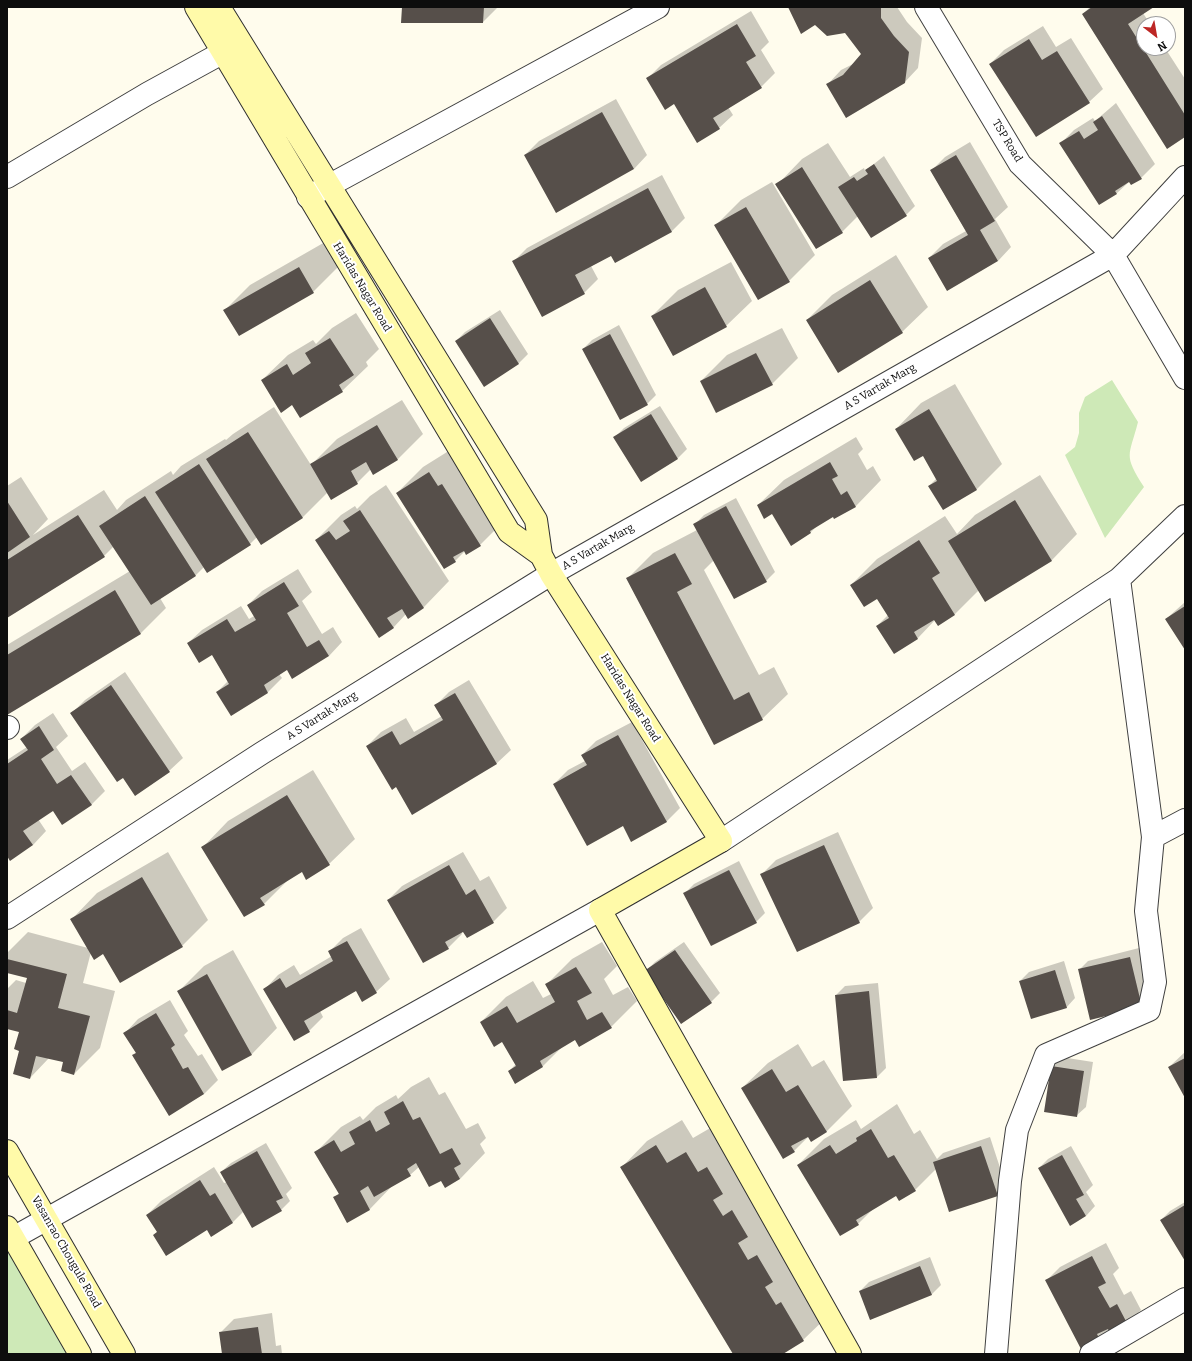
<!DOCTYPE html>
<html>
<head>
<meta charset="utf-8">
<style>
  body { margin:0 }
  #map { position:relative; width:1192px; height:1361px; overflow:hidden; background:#fffced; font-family:Bitter,serif }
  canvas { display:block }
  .frame { position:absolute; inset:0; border:8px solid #0d0d0d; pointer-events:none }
  .north { position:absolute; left:1136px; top:16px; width:40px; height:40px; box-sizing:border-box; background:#fff; border:1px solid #9e9e9e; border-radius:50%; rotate:149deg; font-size:11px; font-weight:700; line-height:16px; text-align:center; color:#0d0d0d }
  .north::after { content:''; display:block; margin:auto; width:14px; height:18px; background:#bd2725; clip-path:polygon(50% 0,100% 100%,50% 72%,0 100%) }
</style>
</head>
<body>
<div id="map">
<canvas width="1192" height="1361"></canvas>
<div class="frame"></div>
<div class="north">N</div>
</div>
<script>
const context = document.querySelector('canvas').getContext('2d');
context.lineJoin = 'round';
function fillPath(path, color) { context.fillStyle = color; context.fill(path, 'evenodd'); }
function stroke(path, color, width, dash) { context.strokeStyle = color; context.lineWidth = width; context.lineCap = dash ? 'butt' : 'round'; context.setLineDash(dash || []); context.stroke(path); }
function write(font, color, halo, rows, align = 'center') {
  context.font = font + ' Bitter,serif'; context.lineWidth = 4; context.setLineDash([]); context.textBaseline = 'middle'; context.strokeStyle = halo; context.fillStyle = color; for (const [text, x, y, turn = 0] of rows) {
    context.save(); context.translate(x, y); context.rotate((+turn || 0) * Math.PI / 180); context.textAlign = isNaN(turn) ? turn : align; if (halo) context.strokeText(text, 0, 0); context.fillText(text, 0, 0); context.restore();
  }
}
fillPath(new Path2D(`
  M1112,380l26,42c-9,35 -15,32 6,65l-39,51 -40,-83 10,-8 4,-14v-20l6,-16z
  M7,1250l62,104h-62z`), '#cee9b7');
fillPath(new Path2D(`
  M403,7h95l-15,15z
  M789,7h108l10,15 15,16 -4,30 -14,15 -76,1 13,-14 14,-7 7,-9 -17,-22 -30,-9z
  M1090,7h63l-10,6 7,11h-6v24h21l20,31v57l-102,-122z
  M751,11l18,31 -8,8 14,23 -14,14 -33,20 5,8 -14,13 -45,-25 -27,-24 14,-14z
  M1043,26l13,21 15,-9 32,51 -14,13 -99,-38 14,-14z
  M616,99l31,56 -13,14 -109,-14 14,-14z
  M1116,103l39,61 -14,14 -11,3 -14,13 -55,-51 13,-13 19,-12 2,3z
  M970,142l38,65 -13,12 16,28 -13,14 -69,-3 14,-14 23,-13 -35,-60 14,-14z
  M828,143l22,34 14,-9 1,3 19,-15 31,50 -9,9 -48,1 -16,16 -25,16 -40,-63 25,-26z
  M662,175l23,43 -14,14 -59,23 -21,11 7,13 -14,14 -70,-32 13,-13z
  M772,182l43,73 -26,26 -74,-55 26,-26z
  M325,242l14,24 -26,26 -88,18 25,-25z
  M896,255l32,52 -26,25 -95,-12 25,-25z
  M731,262l21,39 -26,25 -74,-10 26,-26z
  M500,310l28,44 -9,9 -35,22 -28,-44 9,-9z
  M356,313l23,36 -13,13 2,4 -26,25 -49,13 -31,-24 26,-25 25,-15 3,4 16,-16z
  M619,325l37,70 -9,9 -64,-55 9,-9z
  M782,328l16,30 -26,26 -71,-3 26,-26z
  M955,384l47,80 -25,25 -34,20 -14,-23 8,-8 -14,-23 -27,-26 25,-26z
  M402,400l21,34 -26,26 -26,9 -14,14 -29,9 -25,25 -42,27 -4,-7 -7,7 -46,23 -8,8 -36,23 6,10 -25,25 -134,81v-69l123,-74 -16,-25 -10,10 -97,61v-131l14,-9 27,42 -15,16 71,-45 13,20 9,-10 45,-29 2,4 8,-9 44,-27 1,1 7,-6 41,-27 37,58 26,-26z
  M660,406l27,43 -9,9 -37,22 -26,-43 9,-9z
  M856,437l7,12 -5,5 9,16 6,-4 8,14 -25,26 -22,12 -1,-2 -14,8 -8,8 -53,-27 26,-25z
  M455,447l51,72 -26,26 -14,9 -1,-3 -10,10 -11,7 -47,-75 26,-26z
  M1040,475l37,59 -25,26 -66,40 -7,-10 -24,24 -17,11 -3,-5 -17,18 -23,15 -18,-27 11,-11 -11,-17 -26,-13 26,-26 68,-43 12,18 18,-19z
  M386,485l63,96 -25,26 -16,10 -2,-3 -13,14 -77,-88 25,-25 14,-9 2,3 13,-13z
  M736,498l39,74 -9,9 -52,-21 -10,10 55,105 15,-8 14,27 -26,25 -48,25 -87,-165 26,-26 44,-23 -2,-6 9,-9z
  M298,569l14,23 -10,9 20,33 11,-7 9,15 -13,14 -42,13 -8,5 3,4 -14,14 -37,23 -14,-23 11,-11 -16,-27 -24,-11 14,-13 39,-24 8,13 5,-3 -6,-11 14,-14z
  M1185,602v46l-19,-29z
  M125,672l58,86 -14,13 -98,-57 14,-14z
  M469,680l42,70 -14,13 -84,50 -17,-27 -29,-40 14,-14 25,-14 8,14 28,-16 -6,-11 13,-13z
  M53,713l15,23 -12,11 16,24 13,-9 20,29 -14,14 -38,5 -15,9 8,12 -13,14 -26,9v-94l20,-13 -6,-8 14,-14z
  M632,722l48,86 -14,14 -43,3 -69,-41 14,-14 17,-9 -3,-6 14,-14z
  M313,770l42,69 -26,25 -27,7 -13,8 -25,25 -61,-57 25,-26z
  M838,832l35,76 -14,14 -97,-48 14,-14z
  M168,852l40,68 -26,26 -61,36 -17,-29 -13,-1 -8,31 32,8 -15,57 -26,26 -9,-12 -16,-4 -19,20 -10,-28v-19l-13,-3v-39l9,-9 10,3 2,-6 -21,-5v-19l21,-21 60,16 -16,-29 25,-26z
  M463,852l17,29 9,-5 18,32 -14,14 -32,10 1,2 -14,14 -60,-48 14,-14z
  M739,861l26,52 -9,9 -71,-29 9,-9z
  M361,928l29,51 -14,13 -19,-2 -37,21 3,6 -14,14 -44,-42 13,-14 16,-10 6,10 32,-19 -3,-4 14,-14z
  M602,942l15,24 -13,13 9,16 15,-8 9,14 -26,26 -35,12 -13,7 -20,20 -27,16 -7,-11 7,-7 -14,-24 -21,-18 25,-25 27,-16 10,17 8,-4 -5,-9 26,-26z
  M684,942l36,51 -9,9 -65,-31 9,-9z
  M1139,948l12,49 -9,9 -63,-36 9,-9z
  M233,950l44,78 -25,26 -29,16 -45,-78 26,-26z
  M1064,961l11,37 -9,10 -46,-27 9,-9z
  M878,983l8,85 -9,9 -33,3 -8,-85 9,-9z
  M170,1000l18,31 -4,4 14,21 4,-2 16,26 -14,14 -35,20 -35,-59 2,-2 -11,-20 13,-14z
  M798,1044l14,23 12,-7 28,46 -26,26 -17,4 -15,15 -52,-63 26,-25z
  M1185,1052v44l-16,-29z
  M1061,1057l32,5 -7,45 -10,9 -24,-49z
  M429,1077l10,18 6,-3 21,37 12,-6 8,15 -6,6 5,9 -25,26 -18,1 -23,-13 -9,8 -16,9 -24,25 -23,13 -13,-24 5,-5 -23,-41 25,-25 19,-11 3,4 13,-13 20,-12 2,4 13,-12z
  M897,1104l17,30 6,-4 17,29 6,-6 47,-16 16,49 -9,9 -61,-26 -21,21 -19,4 -21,13 -17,17 -60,-59 26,-26 32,-19 5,9z
  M682,1120l11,18 19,-11 117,188 -26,25 -22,14h-47l-112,-187 25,-26z
  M266,1143l26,45 -6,6 4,7 -9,9 -37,1 -11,11 -21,13 -4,-6 -54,6 4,-4 -11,-16 14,-14 53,-34 10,16 3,-1 -6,-10 10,-9z
  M1071,1146l22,39 -7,7 9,14 -9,10 -47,-48 9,-9z
  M1185,1202v57l-24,-39 9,-9z
  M1106,1243l13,25 -6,6 11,21 7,-4 10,19 -14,14 -18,6 -9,9 -53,-59 13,-13z
  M930,1257l11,28 -10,10 -71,-4 9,-9z
  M272,1313l4,33 5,-1 1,9h-59l-3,-21 14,-14z`), '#0003');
fillPath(new Path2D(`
  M402,7h82l-1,16h-82z
  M788,7h93v11l13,18 15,16 -4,31 -59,35 -20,-34 17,-9 18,-21 -16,-21 -18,3 -12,-11 -14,9z
  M1092,7h62l-26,17 57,91v22l-18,12 -85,-135z
  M737,24l19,32 -10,6 16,26 -49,30 7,11 -23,14 -23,-39 -9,6 -19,-32z
  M1029,39l13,21 15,-9 33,52 -54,34 -47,-73z
  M602,112l32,57 -78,44 -32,-58z
  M1102,116l40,63 -11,6 -2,-3 -14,9 2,3 -18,11 -40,-62 20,-12 5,8 14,-9 -5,-8z
  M956,155l39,66 -15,9 18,31 -51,30 -19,-33 40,-23 -38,-65z
  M874,164l33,52 -36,22 -33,-51 16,-10 3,4 11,-7 -3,-4z
  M802,167l41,66 -27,16 -41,-65z
  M648,188l24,44 -57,31 -4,-7 -36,19 10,19 -43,23 -30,-56z
  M746,207l44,75 -32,18 -44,-75z
  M299,267l15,26 -75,43 -16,-26z
  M870,280l33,53 -65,40 -32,-53z
  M705,287l22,40 -54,29 -22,-40z
  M490,318l29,46 -35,23 -29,-46z
  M610,334l38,71 -28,15 -38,-71z
  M330,338l24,37 -15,10 4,7 -43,26 -8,-13 -11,8 -20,-33 26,-16 6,11 18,-12 -6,-10z
  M756,353l17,32 -57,28 -16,-32z
  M929,409l48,81 -34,20 -15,-24 9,-5 -14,-25 -9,5 -19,-32z
  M651,414l27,45 -37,23 -28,-45z
  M377,425l21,35 -25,15 -7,-13 -15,9 7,13 -27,16 -21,-36z
  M248,432l55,86 -42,27 -55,-86z
  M830,462l8,14 -6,3 9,16 6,-4 9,16 -22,12 -1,-2 -23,14 1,2 -20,13 -19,-32 -8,5 -7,-14z
  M199,464l52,81 -44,28 -52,-81z
  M429,472l9,14 4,-2 39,62 -15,9 -2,-4 -11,6 3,5 -12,7 -48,-76z
  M145,496l51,80 -45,29 -52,-79z
  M1015,500l37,61 -67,41 -37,-61z
  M7,501l23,36 -23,16z
  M726,506l41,76 -33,17 -41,-75z
  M360,510l64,98 -16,11 -6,-10 -15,9 7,10 -15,10 -64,-98 14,-9 7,9 14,-9 -7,-10z
  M78,515l27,42 -98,61v-58z
  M919,540l21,33 -8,5 23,37 -17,11 -4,-6 -20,12 4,7 -24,15 -18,-28 13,-8 -12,-19 -13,8 -14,-22z
  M675,553l17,31 -15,8 57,108 15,-8 14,28 -49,25 -88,-167z
  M284,582l15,24 -12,7 20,34 12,-7 10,16 -37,23 -5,-9 -23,15 4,8 -37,23 -15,-24 13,-8 -17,-29 -13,8 -12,-20 40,-24 8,13 21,-12 -9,-15z
  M115,590l26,44 -134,81v-60z
  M1185,606v44l-20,-31z
  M111,685l59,87 -35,24 -12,-18 -6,4 -47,-69z
  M455,693l42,71 -85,51 -16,-28 -4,3 -26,-44 26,-15 8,14 43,-25 -9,-15z
  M39,726l15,24 -13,9 16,25 14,-9 21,30 -30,20 -9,-14 -30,20 10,14 -23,16 -3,-5v-92l21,-14 -8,-11z
  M618,735l49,87 -36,20 -8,-16 -36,20 -34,-62 34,-19 -6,-10z
  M287,795l43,70 -24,15 -4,-8 -42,26 5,7 -21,12 -43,-70z
  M824,845l36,78 -63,29 -37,-78z
  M449,865l17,30 9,-6 19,34 -27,15 -4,-6 -18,10 4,7 -26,14 -36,-63z
  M729,870l28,53 -46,23 -28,-53z
  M142,877l41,70 -63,36 -17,-29 -9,6 -24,-41z
  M347,941l30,52 -15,9 -6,-11 -52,30 6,11 -16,9 -31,-52 17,-11 6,10 47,-27 -5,-10z
  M675,950l37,53 -31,21 -37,-53z
  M1130,957l12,50 -52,13 -12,-51z
  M7,959l60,15 -9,34 32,8 -16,59 -13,-4 2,-9 -27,-6 -6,23 -17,-5 6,-23 -5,-2 5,-17 -12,-3v-19l10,3 10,-35 -20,-5z
  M576,967l16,26 -15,8 10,19 15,-8 10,16 -33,19 -4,-7 -35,21 3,6 -28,17 -7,-13 8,-5 -14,-24 -8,5 -14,-25 27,-16 10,17 38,-21 -10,-18z
  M1055,970l12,38 -36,11 -12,-38z
  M207,974l45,81 -30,16 -45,-80z
  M869,991l8,87 -34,3 -8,-86z
  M156,1013l19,32 -4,3 12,21 5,-2 16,27 -35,22 -37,-61 4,-2 -13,-20z
  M1185,1058v40l-17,-31z
  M1051,1066l33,5 -7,46 -33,-5z
  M772,1069l14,23 12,-7 29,47 -16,10 -3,-5 -17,9 4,6 -12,7 -42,-71z
  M403,1101l10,19 7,-3 20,37 12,-6 9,16 -7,4 6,11 -15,9 -4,-7 -12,6 -13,-24 -9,6 4,7 -37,21 -6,-11 -8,5 10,19 -23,13 -14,-26 6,-3 -25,-42 20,-12 7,12 14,-8 -6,-12 21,-12 6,12 14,-8 -6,-12z
  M871,1129l17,29 6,-3 22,36 -17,10 -3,-5 -40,24 3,5 -19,11 -43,-71 33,-20 6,9 21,-13 -1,-3z
  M656,1145l11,18 19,-11 12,20 9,-5 16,27 -10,6 10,16 9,-6 16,27 -10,6 10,17 9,-5 16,27 -8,5 11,18 5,-3 23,39 -21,13h-50l-113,-187z
  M981,1146l17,50 -49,16 -16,-50z
  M257,1151l26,47 -7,3 6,10 -30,17 -32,-56z
  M1062,1155l22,40 -8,4 10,17 -16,10 -32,-58z
  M200,1180l10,16 5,-3 18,30 -22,14 -4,-7 -41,26 -13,-21 4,-3 -11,-17z
  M1185,1205v56l-25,-41z
  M1092,1256l14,27 -8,4 12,21 7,-4 11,21 -18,9 -2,-5 -11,5 3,6 -19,9 -36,-69z
  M920,1266l12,29 -62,25 -11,-29z
  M258,1327l4,27h-40l-3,-22z`), '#564f4a');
const street = new Path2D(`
  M926,7l94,157 93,91 72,123
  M7,177l140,-83 93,-51
  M308,197l350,-190
  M1119,579l34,258
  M7,728l1,-1
  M721,841l398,-262 66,-63
  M7,918l255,-165 289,-179 562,-319 72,-78
  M13,1238l587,-328
  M996,1354l14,-173 7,-51 29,-75 103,-45 6,-28 -9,-71 7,-74 32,-17
  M1091,1354l94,-55`);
const secondary = new Path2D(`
  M196,7l313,525 32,23
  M219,7l317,513 5,35 10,19 170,267 -121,69 250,444
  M7,1151l117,203
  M7,1227l73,127`);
stroke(street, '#404040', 24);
stroke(secondary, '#2f2f2f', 24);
stroke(street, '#fff', 22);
stroke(secondary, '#fffaa9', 22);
write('11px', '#0d0d0d', '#fff', [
  ["TSP Road",1007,141,59],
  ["Haridas Nagar Road",362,287,59],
  ["A S Vartak Marg",880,387,-30],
  ["A S Vartak Marg",598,547,-30],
  ["Haridas Nagar Road",630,698,58],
  ["A S Vartak Marg",322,716,-32],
  ["Vasanrao Chougule Road",66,1252,60]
]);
</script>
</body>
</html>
